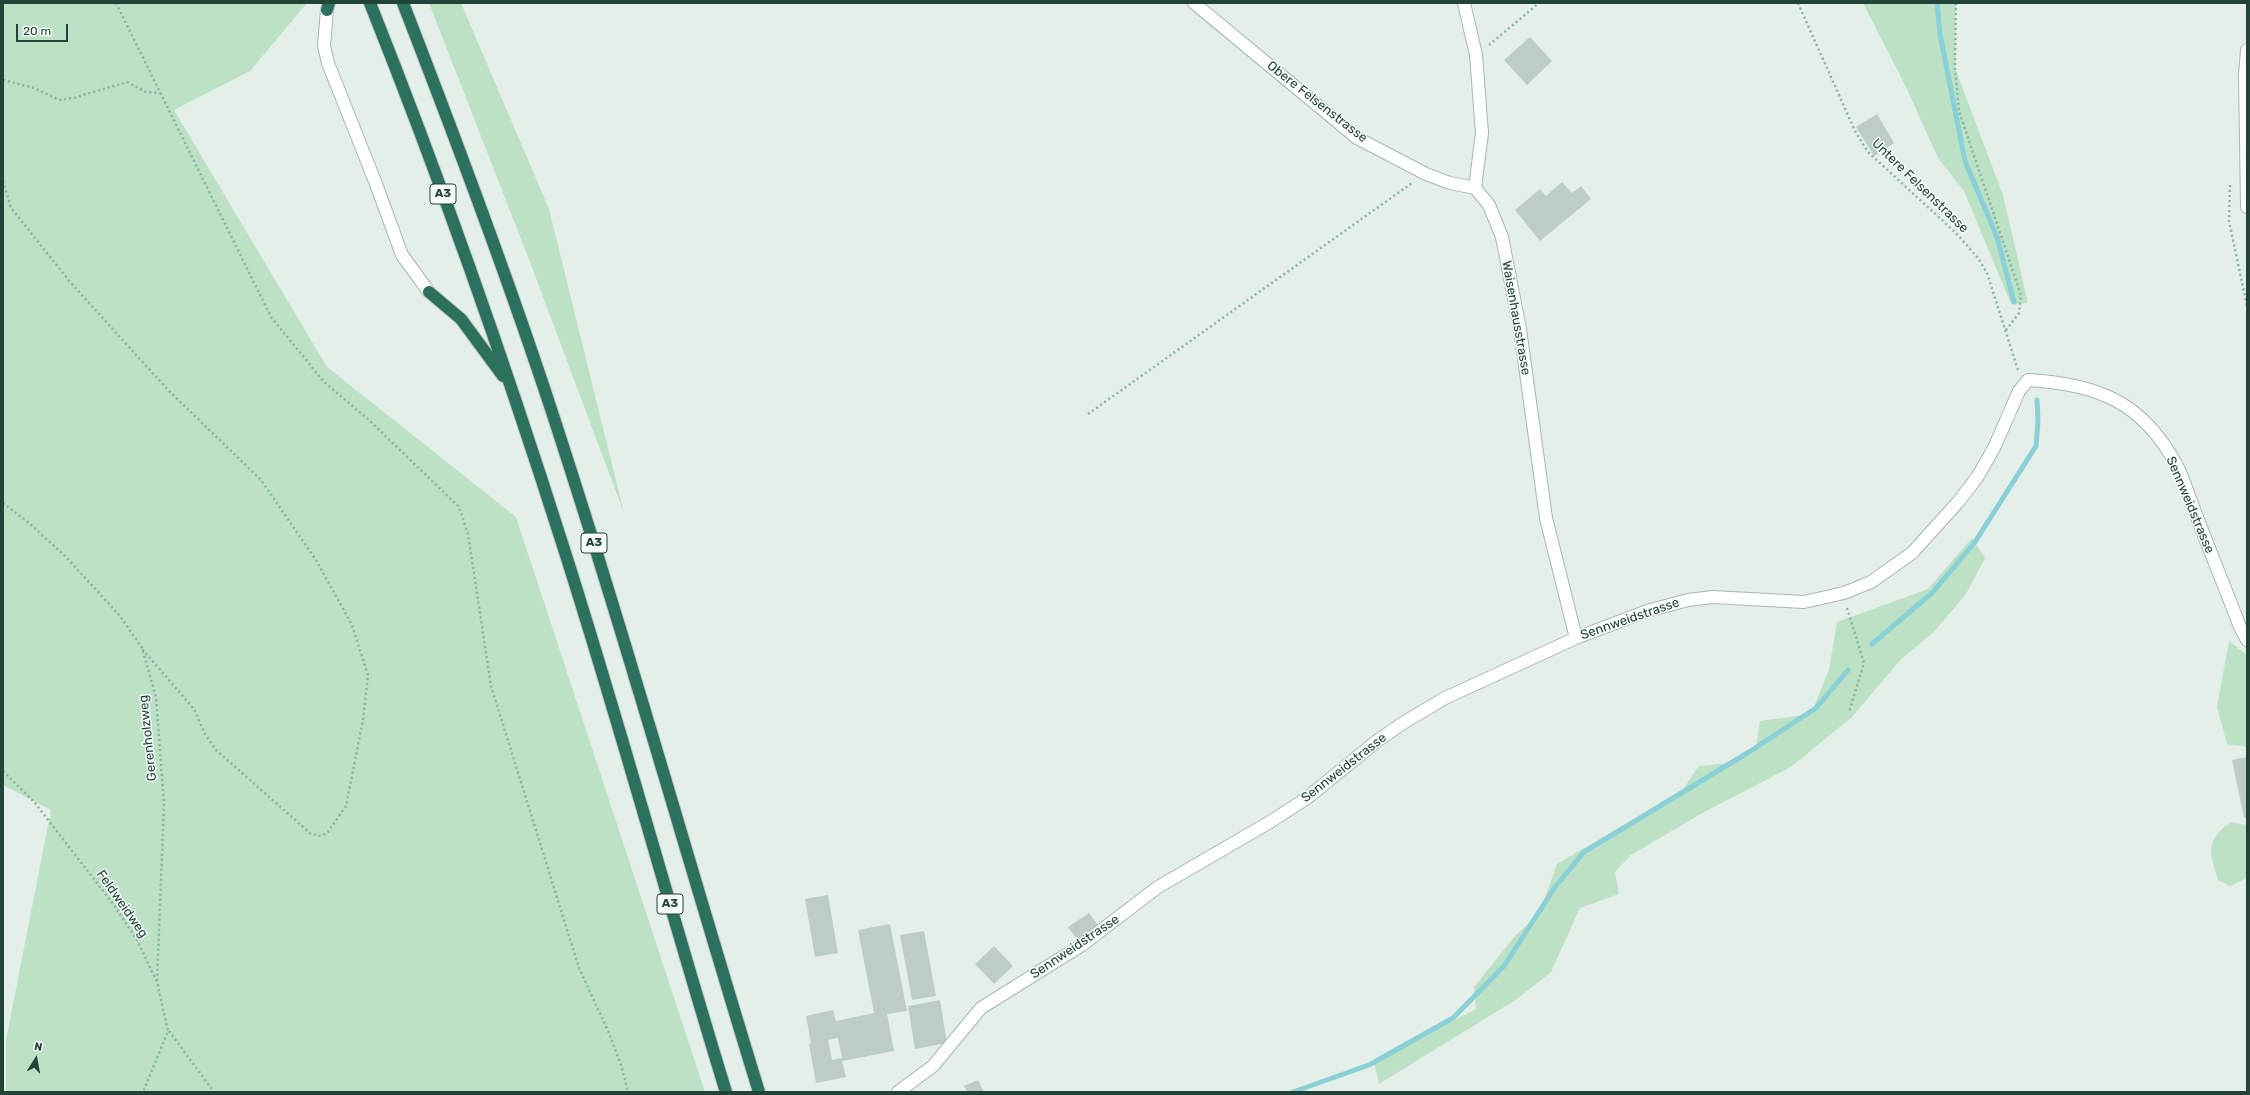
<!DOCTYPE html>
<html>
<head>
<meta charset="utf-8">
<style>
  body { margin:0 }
  #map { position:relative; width:2250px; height:1095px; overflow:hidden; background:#e5efea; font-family:Rubik,sans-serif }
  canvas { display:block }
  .frame { position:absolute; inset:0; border:4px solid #224338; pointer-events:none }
  .north { position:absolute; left:16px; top:1039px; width:40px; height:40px; -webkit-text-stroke:3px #f6fbf8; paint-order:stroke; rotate:11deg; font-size:11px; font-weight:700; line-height:16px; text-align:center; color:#224338 }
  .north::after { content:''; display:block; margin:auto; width:14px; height:18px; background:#224338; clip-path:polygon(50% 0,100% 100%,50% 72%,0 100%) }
  .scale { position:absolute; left:16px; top:24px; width:52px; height:18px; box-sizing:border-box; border:2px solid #224338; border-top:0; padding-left:5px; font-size:12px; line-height:14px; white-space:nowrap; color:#224338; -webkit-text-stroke:3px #f6fbf8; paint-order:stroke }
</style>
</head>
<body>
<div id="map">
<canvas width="2250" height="1095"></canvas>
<div class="frame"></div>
<div class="north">N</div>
<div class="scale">20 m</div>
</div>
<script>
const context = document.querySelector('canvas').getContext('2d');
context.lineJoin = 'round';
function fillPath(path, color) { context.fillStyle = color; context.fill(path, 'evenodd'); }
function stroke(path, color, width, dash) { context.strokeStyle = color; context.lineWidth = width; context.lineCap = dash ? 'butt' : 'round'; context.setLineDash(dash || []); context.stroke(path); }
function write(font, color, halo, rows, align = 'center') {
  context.font = font + ' Rubik,sans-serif'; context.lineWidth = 3; context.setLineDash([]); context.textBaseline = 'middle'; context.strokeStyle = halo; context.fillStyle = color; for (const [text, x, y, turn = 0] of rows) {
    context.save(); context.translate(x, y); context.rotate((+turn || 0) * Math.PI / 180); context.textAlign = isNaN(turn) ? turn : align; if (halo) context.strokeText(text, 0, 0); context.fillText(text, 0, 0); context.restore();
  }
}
fillPath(new Path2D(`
  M3,3h304l-57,68 -76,39 153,257 189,150 189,575h-699v-52l45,-230 -48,-25z
  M429,3h32l88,206 75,304 -94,-251z
  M1863,3h93l-1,65 48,127 25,108 -17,1 -47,-113 -26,-33 -32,-71z
  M1972,538l13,20 -19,36 -32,38 -33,27 -49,58 -61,50 -87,45 -73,43 -16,17 4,22 -39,14 -29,64 -34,27 -138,85 -5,-22 102,-53 -2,-22 42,-52 23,-21 18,-50 125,-73 17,-25 30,-3 27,-15 4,-27 51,-7 18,-44 8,-48 91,-33z
  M2229,641l18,14v92l-20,-3 -10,-37z
  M2231,822l16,3v53l-17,8 -12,-6c-8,-28 -14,-39 13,-58z`), '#bde1c4');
stroke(new Path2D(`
  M1937,3l3,31 25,127 32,76 17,65
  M1872,644l60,-51 43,-51 61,-96 2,-25 -1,-21
  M1293,1092l76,-27 84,-47 51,-52 51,-79 29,-35 165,-100 67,-44 32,-38`), '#8ad0d7', 5);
fillPath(new Path2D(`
  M1530,37l22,24 -25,24 -23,-25z
  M1877,114l17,29 -20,13 -18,-29z
  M1562,182l10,11 9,-7 10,13 -51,42 -25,-31 25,-21 6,7z
  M2247,757v60l-3,1 -12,-58z
  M828,895l10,58 -23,4 -10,-58z
  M1089,913l11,15 -21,14 -11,-15z
  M890,924l17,87 -20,3 7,37 -52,10 4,16 -30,6 -7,-39 2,-1 -5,-27 27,-6 3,11 38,-8 -16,-83zM838,1038l4,20 -10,2 -4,-20z
  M924,931l12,65 -24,4 -12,-65z
  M994,946l19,20 -19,18 -19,-20z
  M940,1000l7,43 -32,6 -7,-43z
  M978,1080l6,12h-17l-3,-6z`), '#bdcdc5');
const minor = new Path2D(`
  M1194,3l163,135 69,36 24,9 25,5
  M1464,3l12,52 6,78 -7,55 14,17 13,32 18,92 26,189 30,120
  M327,10l-3,36 4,17 48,121 26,71 27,37
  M2247,50l-2,25 2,132
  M898,1092l35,-26 48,-58 101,-63 76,-58 112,-65 37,-24 70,-57 26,-18 42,-25 131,-60 71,-27 41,-11 25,-3 91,5 40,-9 27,-11 41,-29 47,-52 19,-25 16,-28 25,-57 9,-11c70,4 115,22 149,86 8,16 13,34 20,51 14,37 29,73 43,110l7,13`);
const motorway = new Path2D(`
  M370,3c71,178 135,360 193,543 58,181 107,364 163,546
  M403,3c52,134 103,269 148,406 74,226 138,455 208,683
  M327,10l2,-7
  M429,292l32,27 42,57`);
stroke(minor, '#a7b8b1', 14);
stroke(motorway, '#c1cac7', 14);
stroke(new Path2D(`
  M116,3l155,314 53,65 45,38 90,87 9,27 23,152 88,282 30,65 12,32 7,27
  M1798,3l57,128 13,21 88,81 22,25 9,15 31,97
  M1956,3l-1,65 4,43 62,184 -2,18 -13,17
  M1489,45l50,-42
  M3,80l31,8 25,12 14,-2 54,-16 19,10 14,1
  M3,181l8,27 60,75 97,107 93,90 55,80 36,65 16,50 -5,45 -17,86 -18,26 -7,4 -10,-2 -95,-84 -11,-16 -11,-25 -52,-60
  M2230,185l-1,36 18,85
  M1088,414l324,-231
  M3,503l26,20 36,33 55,60 22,32 14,49 8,107 -7,178
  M1847,608l17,55 -15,49
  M3,771l32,32 79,102 23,35 20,42 11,49 -25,61
  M169,1031l45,61`), '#83b5a2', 2.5, [2, 3]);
stroke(minor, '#fff', 12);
stroke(motorway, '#2c715e', 12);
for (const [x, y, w] of [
  [443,194,26],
  [594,543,26],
  [670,904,26]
]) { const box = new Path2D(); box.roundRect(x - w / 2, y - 10, w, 20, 3); context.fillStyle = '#f6fbf8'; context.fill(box); stroke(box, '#224338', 1); }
write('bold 12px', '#224338', null, [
  ["A3",443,194],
  ["A3",594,543],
  ["A3",670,904]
]);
write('13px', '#224338', '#f6fbf8', [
  ["Obere Felsenstrasse",1317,102,38],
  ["Untere Felsenstrasse",1920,186,44],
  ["Waisenhausstrasse",1516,318,80],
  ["Sennweidstrasse",2190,505,67],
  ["Sennweidstrasse",1630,619,-19],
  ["Gerenholzweg",148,738,-96],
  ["Sennweidstrasse",1344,768,-38],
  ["Feldweidweg",122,904,55],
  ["Sennweidstrasse",1075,947,-34]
]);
</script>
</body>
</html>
